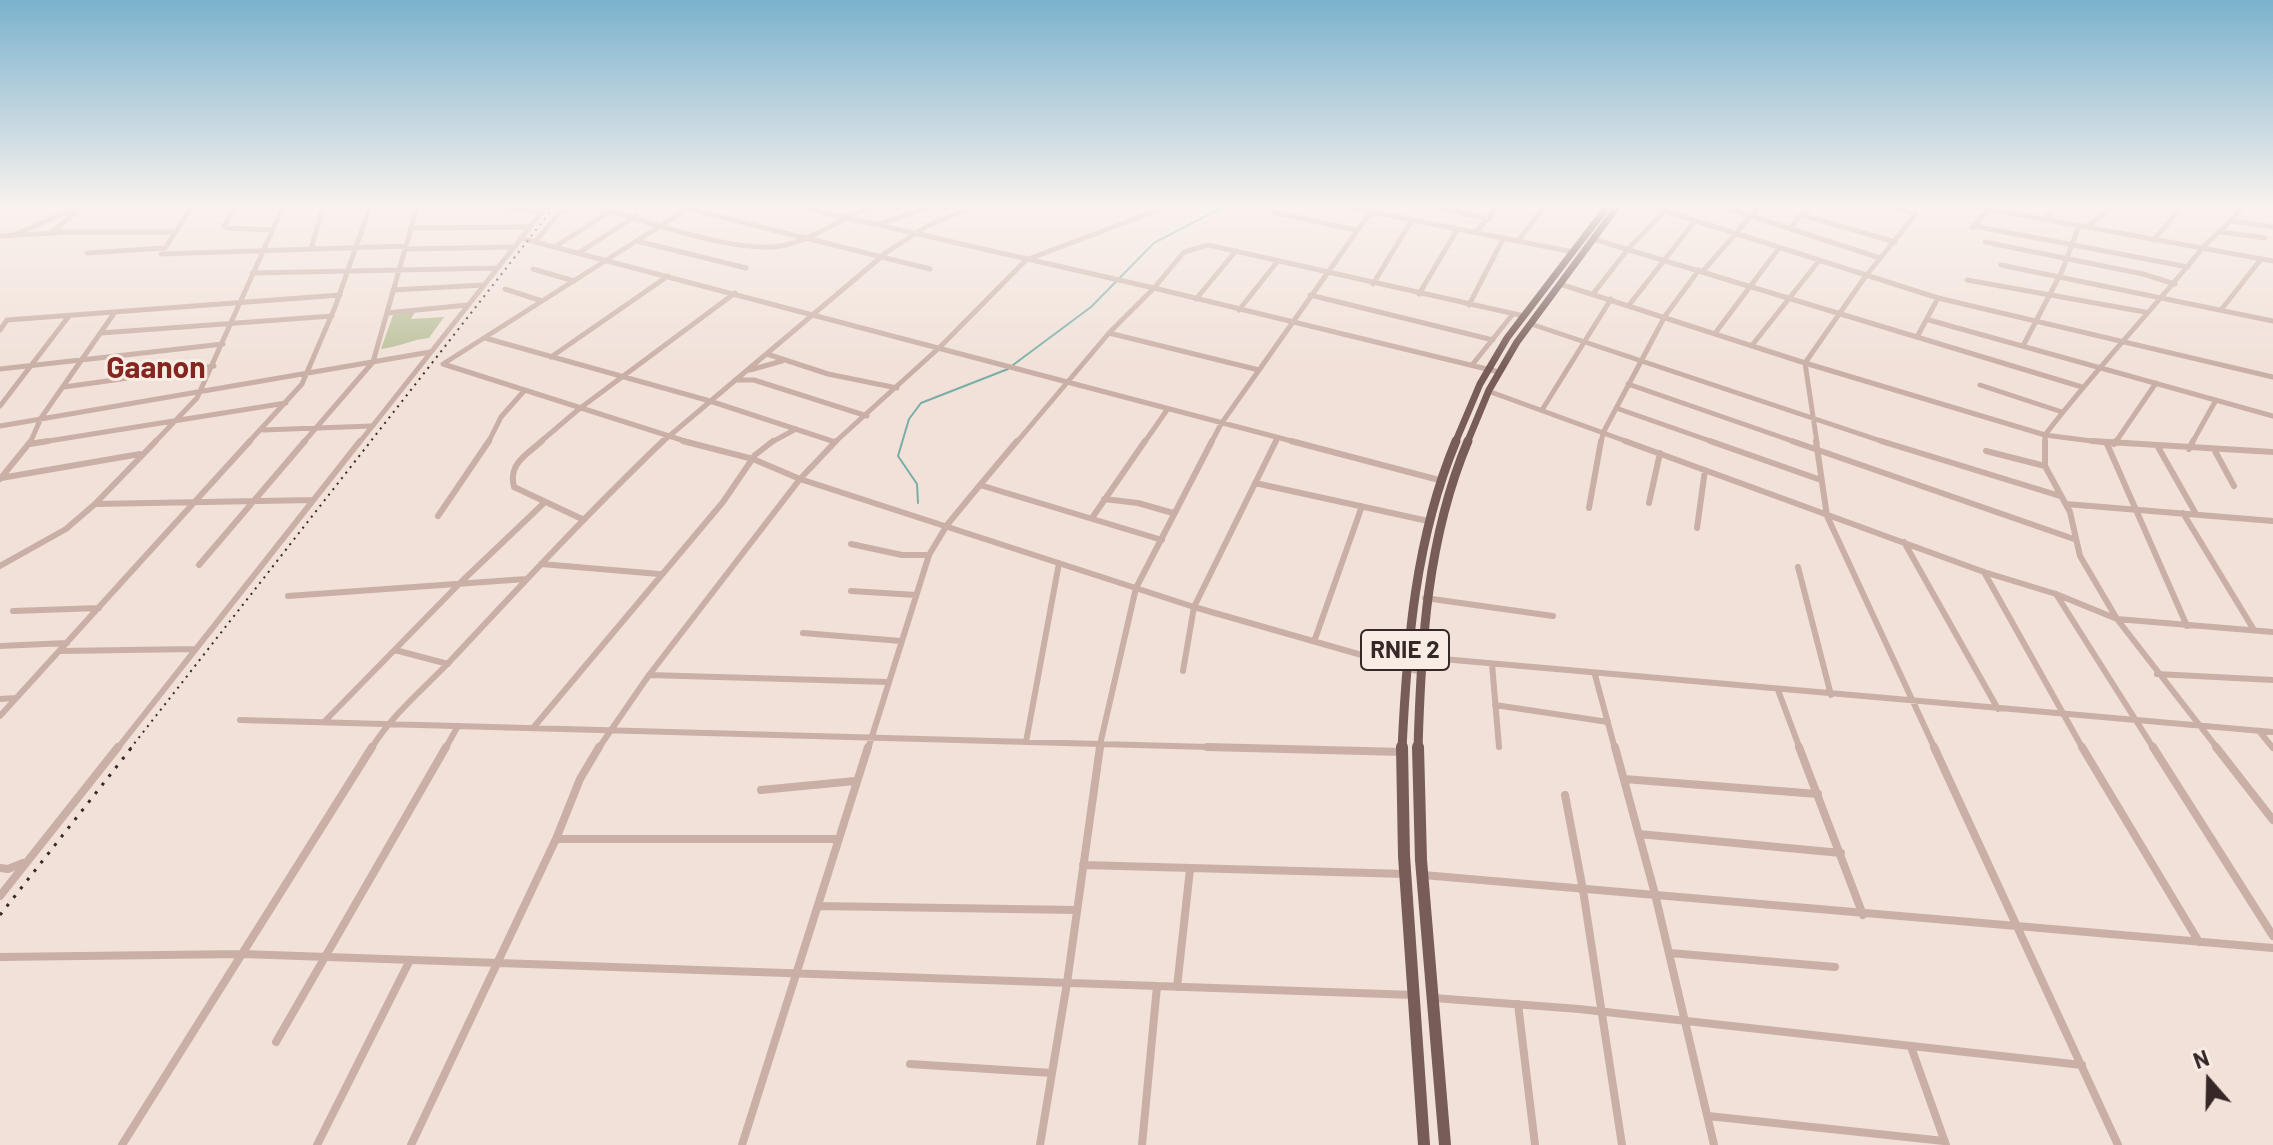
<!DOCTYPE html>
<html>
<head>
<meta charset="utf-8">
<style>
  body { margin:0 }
  #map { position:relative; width:2273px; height:1145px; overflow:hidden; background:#f1e1d9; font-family:Barlow,sans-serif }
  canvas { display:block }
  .north { position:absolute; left:2169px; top:1041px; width:80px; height:80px; -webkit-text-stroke:6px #f9ece5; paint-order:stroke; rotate:340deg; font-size:22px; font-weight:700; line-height:32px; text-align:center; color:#352827 }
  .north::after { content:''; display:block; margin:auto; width:28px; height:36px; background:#352827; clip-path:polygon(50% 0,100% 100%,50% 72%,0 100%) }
</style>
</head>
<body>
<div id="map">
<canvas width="2273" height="1145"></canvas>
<div class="north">N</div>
</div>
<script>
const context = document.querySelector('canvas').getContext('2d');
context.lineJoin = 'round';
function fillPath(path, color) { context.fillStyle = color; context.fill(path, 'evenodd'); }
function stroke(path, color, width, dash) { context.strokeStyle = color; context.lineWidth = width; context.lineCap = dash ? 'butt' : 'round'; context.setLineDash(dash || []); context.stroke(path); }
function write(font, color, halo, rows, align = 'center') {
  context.font = font + ' Barlow,sans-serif'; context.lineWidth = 6; context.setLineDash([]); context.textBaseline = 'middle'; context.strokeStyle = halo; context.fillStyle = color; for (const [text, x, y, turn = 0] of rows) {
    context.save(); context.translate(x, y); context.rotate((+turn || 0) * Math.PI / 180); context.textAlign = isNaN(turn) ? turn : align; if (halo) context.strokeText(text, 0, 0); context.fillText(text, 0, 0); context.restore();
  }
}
fillPath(new Path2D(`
  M415,312l-4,7 33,-2 -15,21c-16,1 -30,9 -48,11l12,-34z`), '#bac09a');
stroke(new Path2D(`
  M1013,365l78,-58 63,-64 69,-36
  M918,503l-1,-19 -19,-28 11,-37 12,-16 87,-34`), '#79aea6', 2);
stroke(new Path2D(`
  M82,207l-30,25h122
  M235,207l-11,19 3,2 45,2
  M499,207l42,5
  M596,207c48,13 138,47 185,39 32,-6 60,-28 90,-39
  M681,207l249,62
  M800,207l354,81 345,84
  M1347,207l226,45
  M1434,207l55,12
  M1653,207l285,91 335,79
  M1723,207l157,51
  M1977,207l296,54
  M1272,212l83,18
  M1802,215l93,27
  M2046,220l7,-13
  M2233,221l40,6
  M877,225l52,-18
  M1974,226l214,41
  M2087,227l26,-20
  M411,228l117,-1
  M1790,228l18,-21
  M1972,228l16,-18
  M2220,232l45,6
  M1475,233l23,-26
  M0,236l55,-3
  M11,236l68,-29
  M520,238l779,205
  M1593,239l489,148
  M2154,240l23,-28
  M536,241l23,-28 12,-6
  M637,241l109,27
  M1518,241l26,-34
  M1985,242l158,32 32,10
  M556,246l55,-35
  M311,249l12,-42
  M405,249l108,-2
  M580,252l56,-36
  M87,253l78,-5 27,-41
  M161,254l245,-8
  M2001,265l272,56
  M533,269l41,12
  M1703,271l56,-64
  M252,273l245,-5
  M1967,280l178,32
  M1373,284l39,-64
  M1560,284l245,79 240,72 62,8
  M505,289l37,12
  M393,290l90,-5
  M1419,294l38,-64
  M1593,294l35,-45 37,-38
  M1310,295l183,45
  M1196,299l39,-47
  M1469,305l34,-66
  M1629,305l66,-84
  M1239,310l38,-48
  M2221,310l40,-51
  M387,313l80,-8
  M1929,320l344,96
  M1531,324l356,119
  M0,330l7,-10 333,-25
  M1716,332l63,-84
  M101,333l231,-17
  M1109,333l150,37
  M1917,337l21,-39
  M485,338l225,63 125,41
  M1753,344l65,-82
  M2023,346l39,-75 17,-45
  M767,354l61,20 69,14
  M551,357l117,-81
  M443,364l248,79
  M443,364l247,-157
  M1472,365l41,-51
  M0,369l223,-25
  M750,370l32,-9
  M735,380h19l113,36
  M1628,384l170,59
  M1980,385l82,27
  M64,387l150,-21
  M1488,391l143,52
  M0,406l69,-90
  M1616,408l100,35
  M1542,410l69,-111
  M0,426l430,-74
  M263,430l108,-4
  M30,443l11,-25 74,-106
  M36,443l250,-40
  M154,443l43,-45 86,-191
  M248,443l54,-59 33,-77 35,-100
  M303,443l70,-81 44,-155
  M359,443l187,-236
  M488,443l13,-26 23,-26
  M539,443l40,-34 156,-116
  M661,443l226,-191 40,-26 45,-19
  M770,443l26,-14
  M834,443l106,-96 86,-87 140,-53
  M1016,443l93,-110 45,-45 30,-36 24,-7 316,71
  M1144,443l23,-33
  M1211,443l10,-19 153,-217
  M1275,443l2,-4
  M1601,443l2,-10 62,-117 34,-46
  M1817,443l-12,-80 60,-86 51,-63 -27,-7
  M2045,443v-8c49,-64 104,-121 155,-184 13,-16 30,-26 42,-44
  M2115,443l41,-60
  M2192,443l24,-43`), '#c9afa6', 5);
stroke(new Path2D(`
  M542,441c-16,14 -34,23 -28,46l68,32
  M683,441l70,18 47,20 394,128 227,65
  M1291,441l148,39
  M1625,441l359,131 72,22 61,25 101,130
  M1710,441l111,39
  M1792,441l282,98
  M1816,441l11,75 108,233
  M1881,441l179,55
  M2045,441v25l25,46 10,44 37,63 156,13
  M2092,441l181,11
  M30,444l18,-3
  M2107,444l80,182
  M2114,444l2,-3
  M2158,447l38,67
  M2189,449l4,-8
  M1986,451l59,15
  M2215,451l19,35
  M1,478l139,-24
  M0,479l31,-38
  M1255,483l173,38
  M980,485l37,-44
  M1104,499l34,4 35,10
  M1649,503l11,-50
  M95,504l218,-4
  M2066,504l207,17
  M1589,508l12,-67
  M2183,513l71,117
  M438,516l51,-75
  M1092,518l53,-77
  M1697,528l8,-58
  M1904,542l94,167
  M851,544l51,11h27
  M541,564l118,10
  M199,565l106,-124
  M0,566l66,-37 29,-25 61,-63
  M1798,567l33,128
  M1984,572l99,177
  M851,591l65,4
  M2056,594l98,155
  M288,596l238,-17
  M1425,598l128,18
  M13,611l86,-3
  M803,633l98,8
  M1315,639l47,-133
  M0,646l67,-3
  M395,650l53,14
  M60,651l135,-2
  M1408,656l865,76
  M1492,664l7,83
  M1183,671l11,-64 82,-166
  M2157,674l116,6
  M649,675l239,7
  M1595,675l20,74
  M1778,690l22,59
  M0,699l16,-1
  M1495,705l113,17
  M0,716l250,-275
  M240,720l1040,29
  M324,722l136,-139 85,-81
  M533,728l190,-226 32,-47 18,-14
  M2259,731l14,17
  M1026,742l33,-179
  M117,749l243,-308
  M371,749c22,-36 54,-61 82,-91 69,-74 137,-147 210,-217
  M445,749l13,-23
  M598,749l51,-74 151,-196 36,-38
  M868,749l61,-194 18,-30 33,-40 182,55
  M1099,749l37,-161 76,-147`), '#c9afa6', 6);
stroke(new Path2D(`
  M1207,747l196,5
  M1615,747l40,147 59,251
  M1799,747l64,168
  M1934,747l184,398
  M2082,747l117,195
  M2153,747l120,189
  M2216,747l57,73
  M1624,779l194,15
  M761,790l94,-9
  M1565,795l18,95 39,255
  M1639,834l202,19
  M556,839h282
  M1083,865l323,9
  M0,868l8,1 15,-6
  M1423,875l850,73
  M0,896l118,-149
  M818,906l259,4
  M1670,953l165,14
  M0,957l242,-3 1172,41
  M1177,987l13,-118
  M1434,998l145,11 503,56
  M1518,1004l17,141
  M276,1042l170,-295
  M1911,1047l35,98
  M910,1064l142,9
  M1708,1116l236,25
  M122,1145l250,-398
  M317,1145l93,-185
  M411,1145l145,-306 24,-60 19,-32
  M742,1145l126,-398
  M1040,1145l27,-162 33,-236
  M1142,1145l15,-159`), '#c9afa6', 8);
stroke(new Path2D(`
  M1455,443l25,-59 27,-46 100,-131
  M1467,443l22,-53 28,-48 100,-135`), '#775c58', 7);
stroke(new Path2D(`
  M1402,749c5,-105 13,-210 54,-308
  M1418,749c3,-105 9,-211 50,-308`), '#775c58', 9);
stroke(new Path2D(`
  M1402,747l2,109 20,289
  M1418,747l3,113 24,285`), '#775c58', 12);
stroke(new Path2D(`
  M130,749l424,-542`), '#352827', 2, [2, 5]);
stroke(new Path2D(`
  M0,915l132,-168`), '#352827', 3, [3, 8]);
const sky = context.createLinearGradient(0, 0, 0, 368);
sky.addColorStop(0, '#7bb2ce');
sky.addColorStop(0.56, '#f9f2ee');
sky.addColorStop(1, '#f9f2ee00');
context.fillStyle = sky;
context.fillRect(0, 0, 2273, 368);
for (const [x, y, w] of [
  [1405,650,88]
]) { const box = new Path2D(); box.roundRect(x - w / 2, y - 20, w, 40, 6); context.fillStyle = '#f9ece5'; context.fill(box); stroke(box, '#352827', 2); }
write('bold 24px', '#352827', null, [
  ["RNIE 2",1405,650]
]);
write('bold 30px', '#832620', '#f9ece5', [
  ["Gaanon",156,368]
]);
</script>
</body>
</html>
